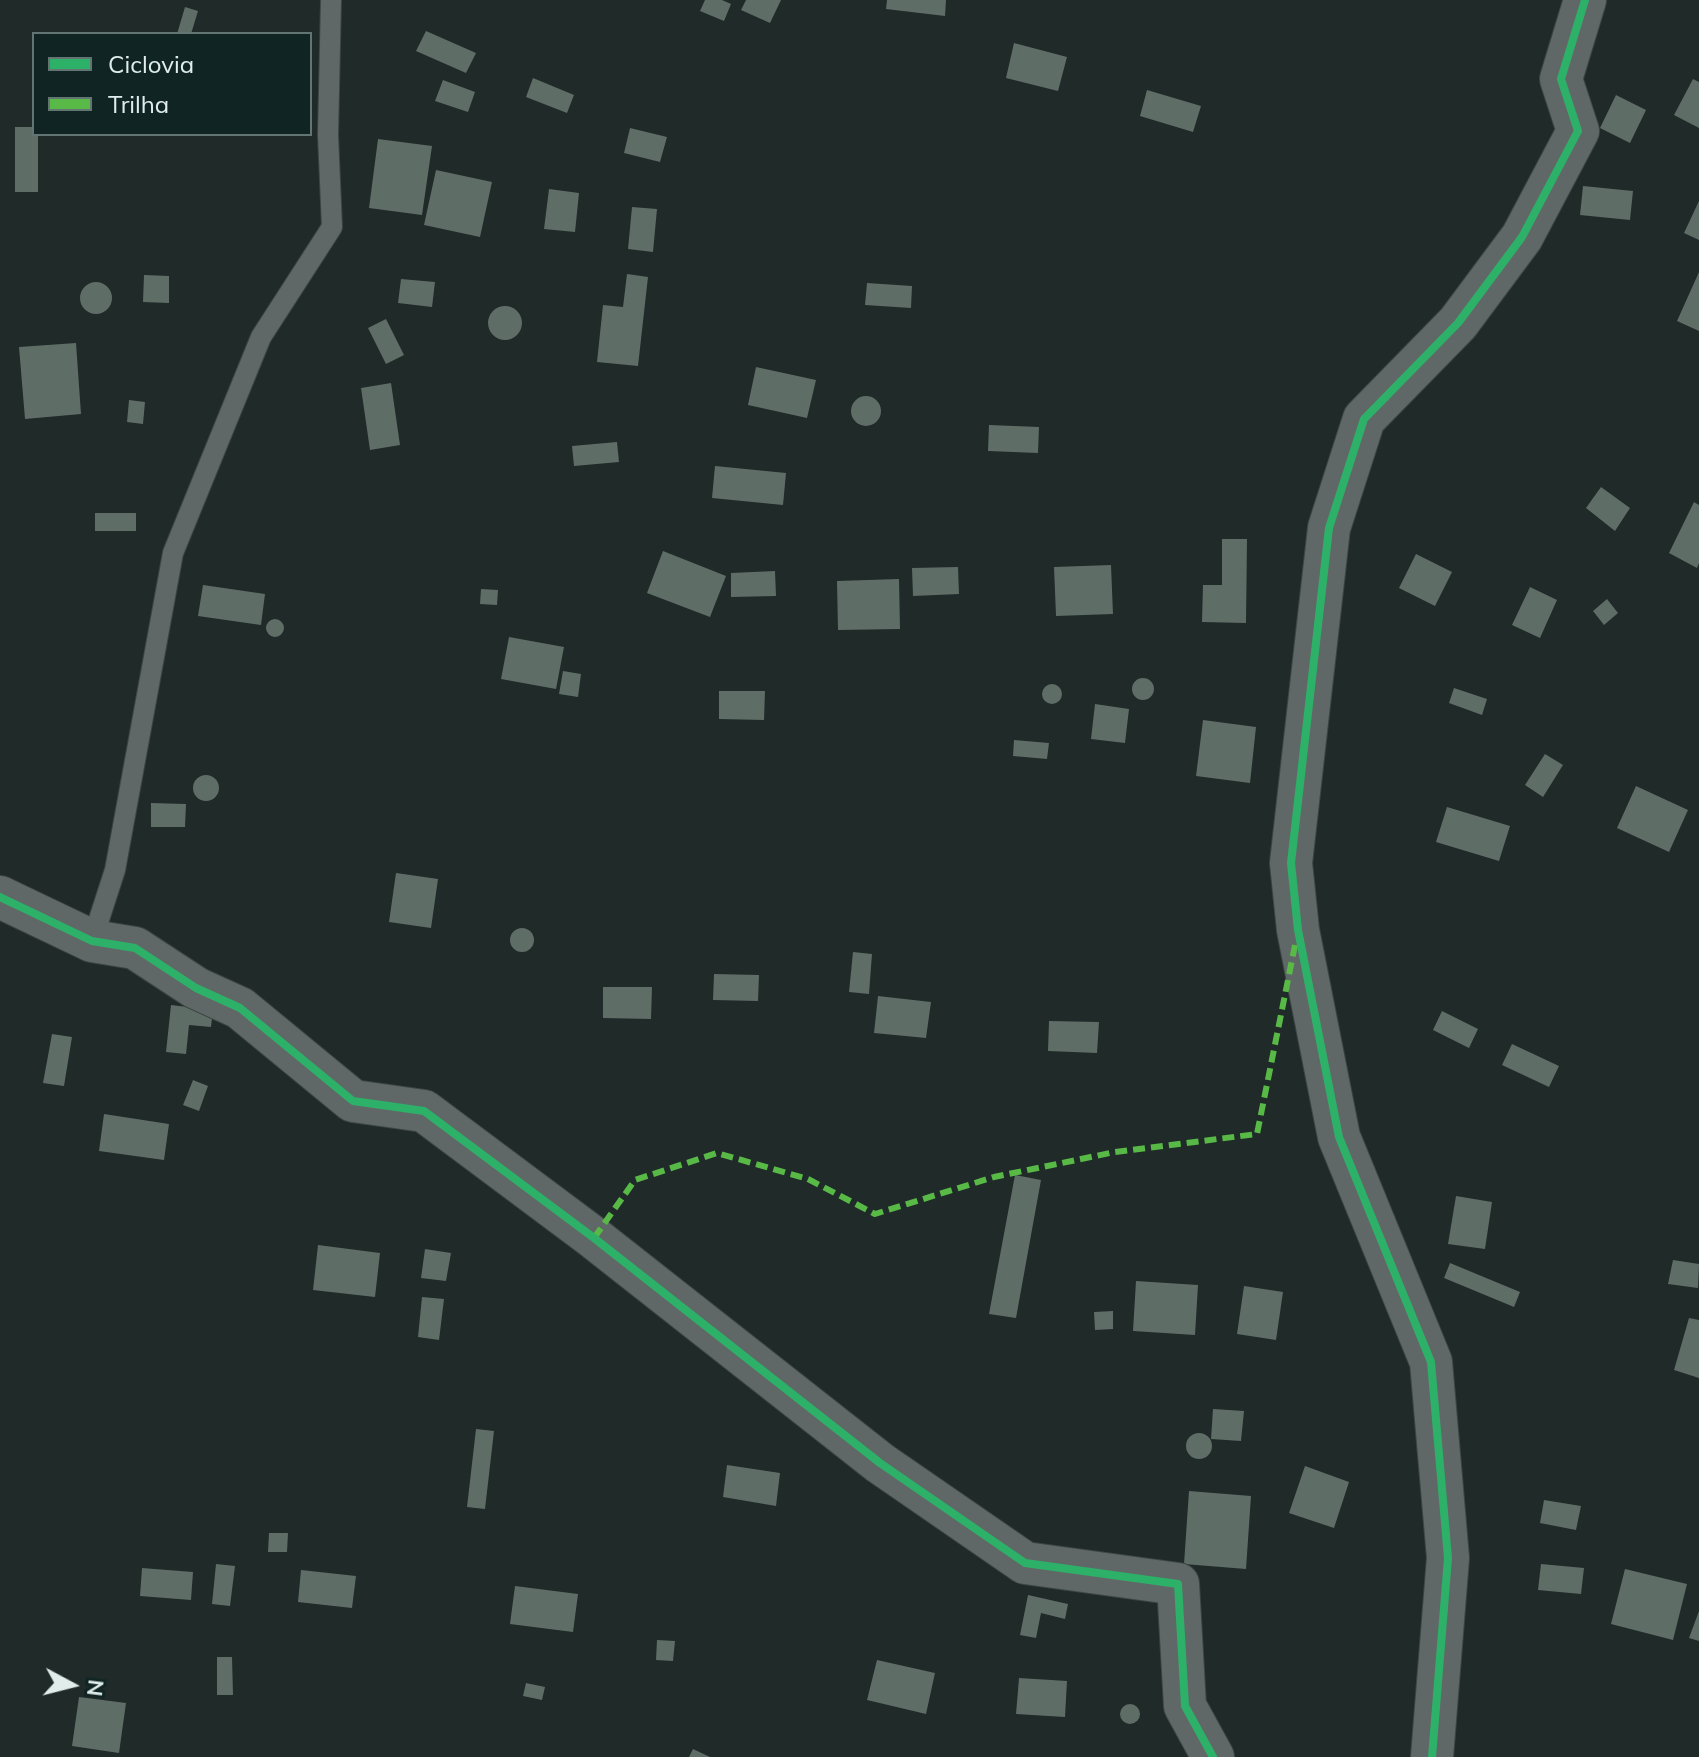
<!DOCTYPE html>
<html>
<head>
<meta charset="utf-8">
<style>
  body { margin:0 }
  #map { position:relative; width:1699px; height:1757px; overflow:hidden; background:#1f2a29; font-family:Mulish,sans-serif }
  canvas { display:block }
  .legend { position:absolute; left:32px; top:32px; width:280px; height:104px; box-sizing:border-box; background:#102523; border:2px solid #637573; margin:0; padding:10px 14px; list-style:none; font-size:24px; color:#e0edeb }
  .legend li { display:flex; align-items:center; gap:16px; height:40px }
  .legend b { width:40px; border:2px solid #637573 }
  .north { position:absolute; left:32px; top:1645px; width:80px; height:80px; -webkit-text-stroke:6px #102523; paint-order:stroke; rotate:97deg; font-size:22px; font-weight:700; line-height:32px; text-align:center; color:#e0edeb }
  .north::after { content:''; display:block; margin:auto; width:28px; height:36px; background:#e0edeb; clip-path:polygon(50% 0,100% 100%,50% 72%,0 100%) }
</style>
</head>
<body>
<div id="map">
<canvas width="1699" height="1757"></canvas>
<ul class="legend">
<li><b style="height:10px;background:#2db169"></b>Ciclovia</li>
<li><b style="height:10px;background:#58b947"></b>Trilha</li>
</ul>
<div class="north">N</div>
</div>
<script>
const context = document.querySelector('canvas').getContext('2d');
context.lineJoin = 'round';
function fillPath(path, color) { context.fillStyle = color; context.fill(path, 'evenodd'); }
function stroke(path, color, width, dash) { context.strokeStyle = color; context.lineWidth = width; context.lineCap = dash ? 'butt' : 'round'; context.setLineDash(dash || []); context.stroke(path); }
fillPath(new Path2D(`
  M705,0h17l9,4 -7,17 -24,-10z
  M746,0h35l-11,23 -29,-13z
  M887,0h59l-1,16 -59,-7z
  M185,7l13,4 -7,23h-14z
  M426,31l50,22 -10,20 -50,-22z
  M1014,43l53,14 -9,34 -52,-13z
  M533,78l41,17 -7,18 -41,-16z
  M1693,79l6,3v46l-25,-13z
  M443,80l32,12 -7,20 -33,-11z
  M1147,90l54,16 -8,26 -53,-16z
  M1616,95l30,15 -16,33 -30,-15z
  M15,127h19v7h4v58h-23z
  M630,128l37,9 -7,25 -36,-9z
  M378,139l54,7 -10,69 -53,-7z
  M436,170l56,12 -12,55 -56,-12z
  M1583,186l50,5 -3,29 -50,-5z
  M549,189l30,4 -4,39 -31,-3z
  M1699,201v39l-15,-7z
  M632,207l25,2 -4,43 -25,-3z
  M1699,272v59l-22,-10z
  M627,274l21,3 -10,89 -41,-4 6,-57 20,2z
  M144,275l25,1v27l-26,-1z
  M401,279l34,3 -3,25 -34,-4z
  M80 298a16 16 0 1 1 32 0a16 16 0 1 1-32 0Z
  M867,283l45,3 -1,22 -46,-3z
  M488 323a17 17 0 1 1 34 0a17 17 0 1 1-34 0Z
  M386,319l18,36 -18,9 -18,-36z
  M76,343l5,71 -56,5 -6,-72z
  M756,367l60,13 -9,38 -59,-13z
  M391,383l9,62 -30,5 -9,-62z
  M851 411a15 15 0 1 1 30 0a15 15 0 1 1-30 0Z
  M129,400l16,2 -2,22 -16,-2z
  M989,425l50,2 -1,26 -50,-2z
  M617,442l2,20 -45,4 -2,-20z
  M715,466l71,7 -3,32 -71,-7z
  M1601,487l29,21 -15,23 -29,-23z
  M1694,502l5,3v58l-2,5 -28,-15z
  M95,513h41v18h-41z
  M1222,539h25l-1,84 -44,-1 1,-37h19z
  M663,551l63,25 -16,41 -63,-24z
  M1416,554l36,18 -17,34 -36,-18z
  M1111,565l2,49 -57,2 -2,-49z
  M958,567l1,27 -46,2 -1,-28z
  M775,571l1,25 -45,1v-24z
  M899,579l1,50 -62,1 -1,-49z
  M203,585l62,9 -4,31 -63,-9z
  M1530,587l27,13 -17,38 -28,-13z
  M481,589l17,1 -1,15 -17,-1z
  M1607,599l11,14 -14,12 -11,-14z
  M266 628a9 9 0 1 1 18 0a9 9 0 1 1-18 0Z
  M509,637l55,10 -8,42 -55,-10z
  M563,671l18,3 -3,23 -19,-3z
  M1132 689a11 11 0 1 1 22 0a11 11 0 1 1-22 0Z
  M1042 694a10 10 0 1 1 20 0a10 10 0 1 1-20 0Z
  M1454,688l33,11 -5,16 -33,-12z
  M719,691h46l-1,29 -45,-1z
  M1095,704l34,5 -4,34 -34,-4z
  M1203,720l53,7 -6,56 -54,-7z
  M1014,740l35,3 -2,16 -34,-3z
  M1545,754l18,11 -20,32 -18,-12z
  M193 788a13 13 0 1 1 26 0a13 13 0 1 1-26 0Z
  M1636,786l52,24 -19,42 -52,-24z
  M151,803l35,1 -1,23h-34z
  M1447,807l63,19 -11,35 -63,-19z
  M396,873l42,6 -7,49 -42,-6z
  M510 940a12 12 0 1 1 24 0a12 12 0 1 1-24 0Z
  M853,952l19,2 -3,40 -20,-2z
  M714,974l45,1 -1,26 -45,-1z
  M603,987h49l-1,32 -48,-1z
  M878,996l53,6 -5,36 -52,-5z
  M171,1005l42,5 -2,17 -22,-2 -3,29 -20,-2z
  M1442,1011l36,18 -9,19 -36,-18z
  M1049,1021l50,1 -2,31 -49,-2z
  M52,1034l20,3 -8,49 -21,-3z
  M1512,1044l47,22 -10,21 -47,-22z
  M193,1080l15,6 -9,25 -16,-6z
  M104,1114l65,10 -5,36 -65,-9z
  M1015,1175l26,5 -25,138 -27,-4z
  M1456,1196l36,6 -7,47 -37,-5z
  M318,1245l62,8 -5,44 -62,-7z
  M425,1249l26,4 -5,28 -25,-3z
  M1673,1260l26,4 -1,24 -30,-4z
  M1450,1263l70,29 -6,15 -70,-29z
  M1136,1281l62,4 -3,50 -62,-4z
  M1244,1286l39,6 -7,48 -39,-6z
  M422,1297l22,2 -5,41 -21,-3z
  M1113,1311v18l-18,1 -1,-18z
  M1689,1318l10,2v58l-25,-8z
  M1213,1409l31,2 -3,30 -30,-2z
  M476,1429l18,2 -9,78 -18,-2z
  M1186 1446a13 13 0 1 1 26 0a13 13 0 1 1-26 0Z
  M727,1465l53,8 -4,33 -53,-9z
  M1305,1466l44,16 -15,46 -45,-15z
  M1189,1491l62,5 -5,73 -62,-5z
  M1544,1500l37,6 -5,24 -36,-7z
  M269,1533h19l-1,19h-19z
  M216,1564l19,2 -5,40 -18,-2z
  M1541,1564l43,4 -3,26 -43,-4z
  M142,1568l51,4 -2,28 -51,-4z
  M1625,1569l62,15 -14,56 -62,-16z
  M301,1570l55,6 -4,32 -54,-6z
  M515,1586l63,8 -5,38 -63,-8z
  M1028,1595l40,9 -3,15 -24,-6 -5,25 -16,-3z
  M1699,1611v30l-10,-3z
  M657,1640l18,1 -2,20 -17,-1z
  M217,1657h15l1,38h-16z
  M877,1660l58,13 -9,41 -59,-14z
  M1019,1678l48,3 -2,36 -49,-3z
  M526,1683l19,4 -3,13 -19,-4z
  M79,1697l47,6 -7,50 -47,-7z
  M1120 1714a10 10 0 1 1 20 0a10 10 0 1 1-20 0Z
  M693,1749l17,8h-21z`), '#5f6d67');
const service = new Path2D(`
  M92,941l23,-71 58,-317 88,-216 71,-110 -4,-92 3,-135`);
const minor = new Path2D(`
  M0,897l92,44 43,7 61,40 44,20 113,93 71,10 170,127 286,225 145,100 153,21 7,122 28,51
  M1432,1757l16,-199 -17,-196 -92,-225 -41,-207 -7,-67 38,-335 35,-109 94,-96 64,-86 56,-106 -17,-52 24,-79`);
stroke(service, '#3c4645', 22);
stroke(minor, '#3c4645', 44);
stroke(service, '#606867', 20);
stroke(minor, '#606867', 42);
stroke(new Path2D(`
  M594,1238l41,-58 82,-27 91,26 67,35 119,-37 121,-25 142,-18 38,-189`), '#58b947', 6, [12, 6]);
stroke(new Path2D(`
  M0,897l92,44 43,7 61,40 44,20 113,93 71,10 170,127 286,225 145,100 153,21 7,122 28,51
  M1432,1757l16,-199 -17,-196 -92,-225 -41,-207 -7,-67 38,-335 35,-109 94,-96 64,-86 56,-106 -17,-52 24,-79`), '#2db169', 8);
</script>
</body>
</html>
